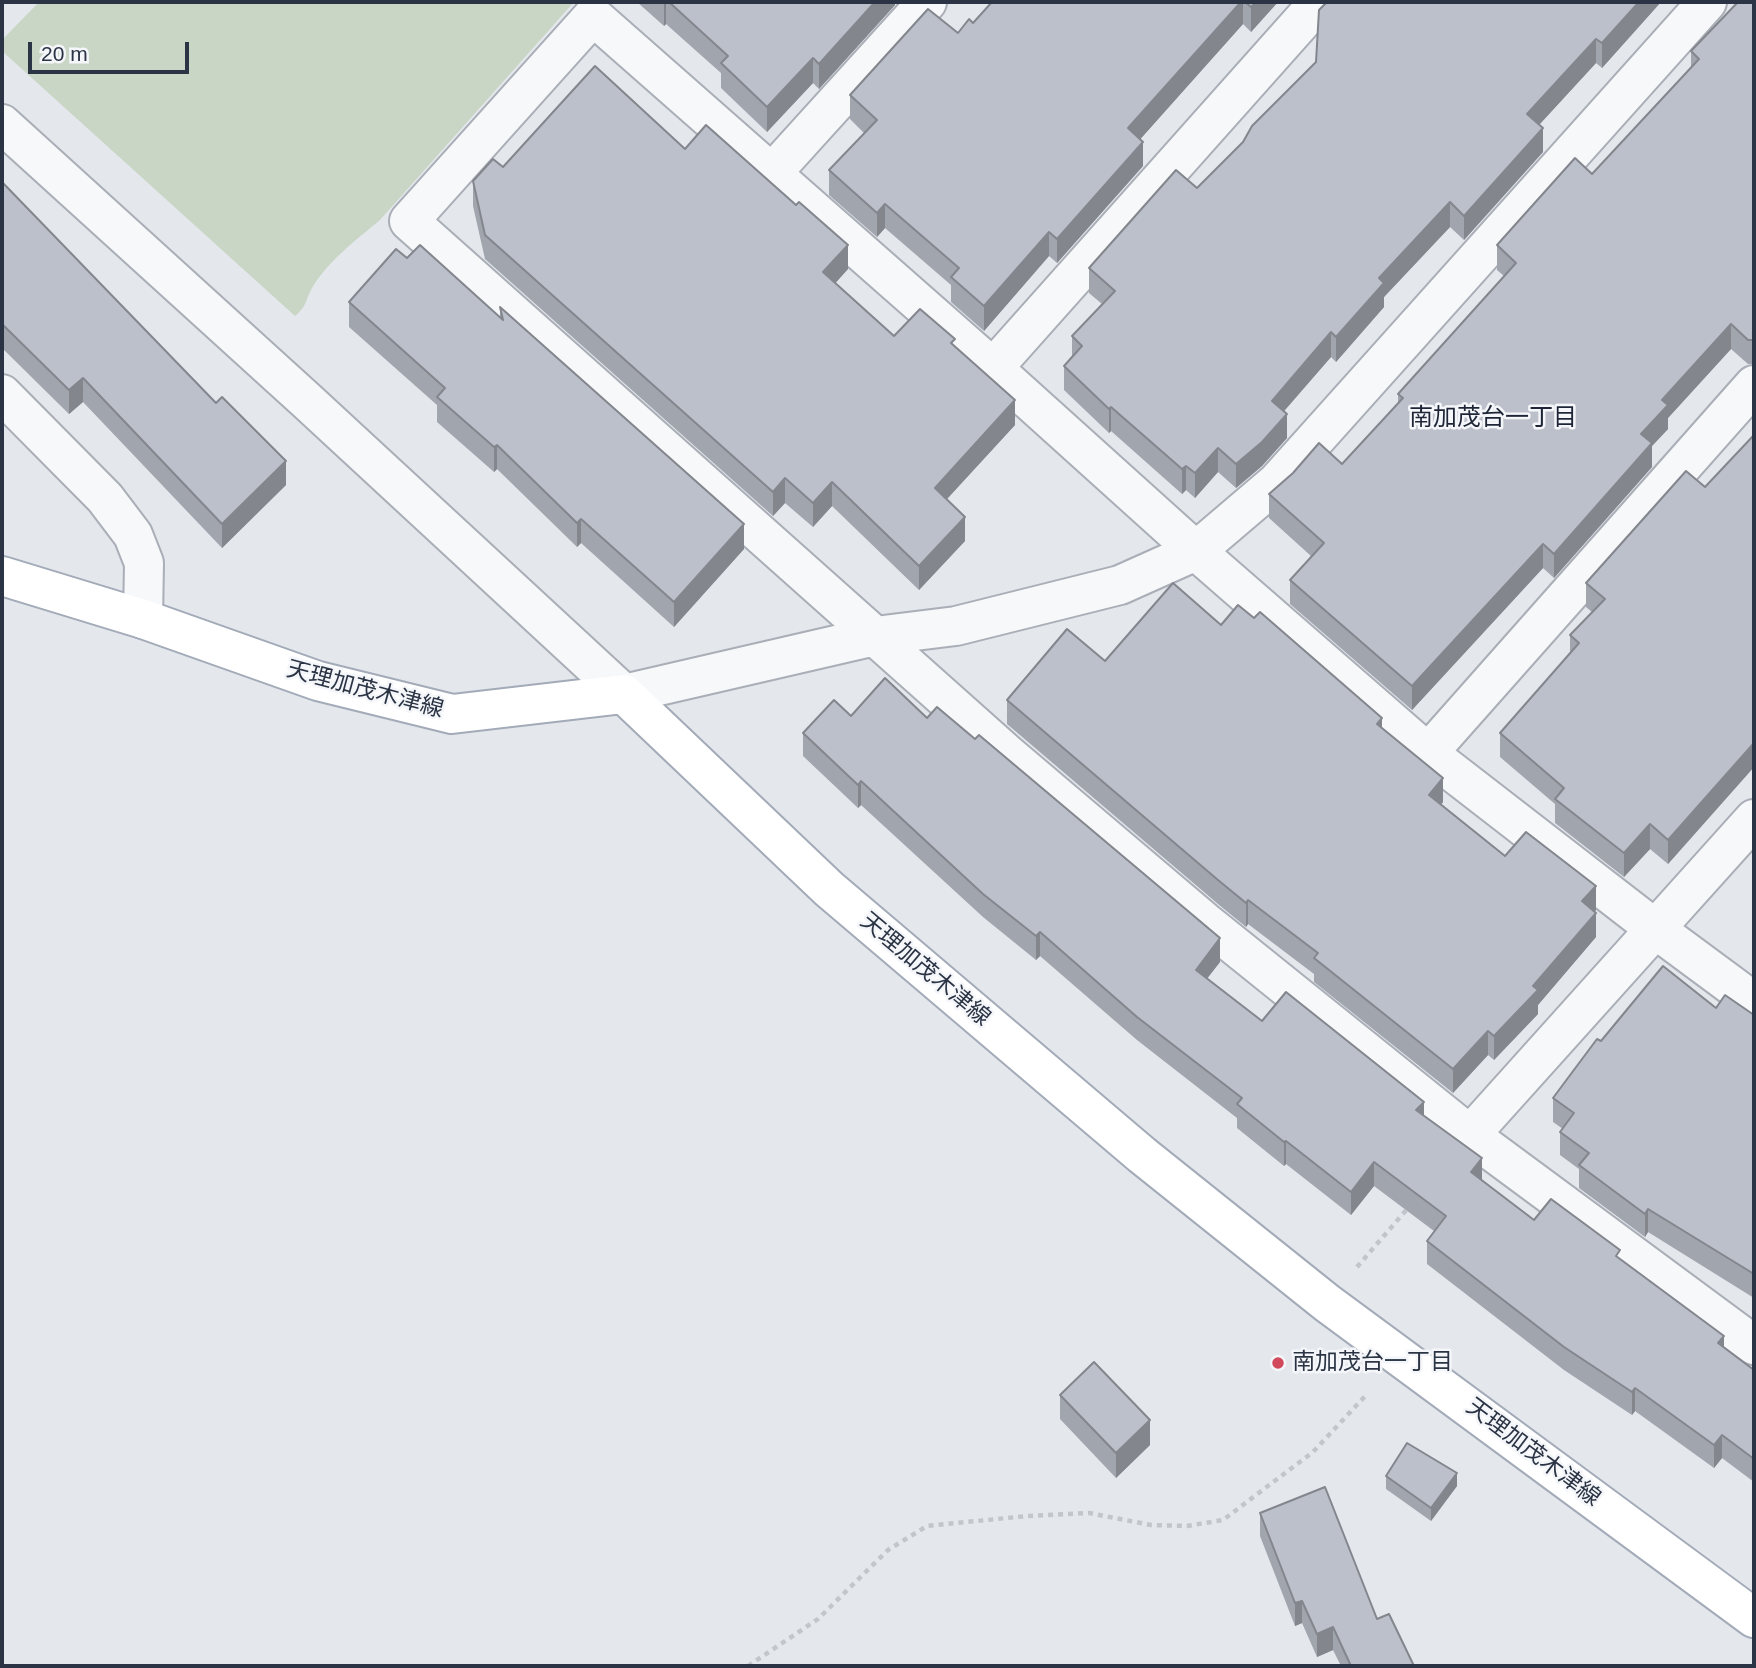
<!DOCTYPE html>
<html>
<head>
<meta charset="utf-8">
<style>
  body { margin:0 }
  #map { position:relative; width:1756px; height:1668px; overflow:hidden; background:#e4e7ec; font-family:Arial,sans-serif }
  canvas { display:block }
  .frame { position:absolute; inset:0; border:4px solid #2b3445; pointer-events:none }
  .scale { position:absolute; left:28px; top:42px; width:161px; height:32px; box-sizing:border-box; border:4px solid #2b3445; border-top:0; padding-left:9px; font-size:21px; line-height:24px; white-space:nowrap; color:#2b3445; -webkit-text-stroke:5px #f4f6f9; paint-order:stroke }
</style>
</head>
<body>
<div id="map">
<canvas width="1756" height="1668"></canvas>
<div class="frame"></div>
<div class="scale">20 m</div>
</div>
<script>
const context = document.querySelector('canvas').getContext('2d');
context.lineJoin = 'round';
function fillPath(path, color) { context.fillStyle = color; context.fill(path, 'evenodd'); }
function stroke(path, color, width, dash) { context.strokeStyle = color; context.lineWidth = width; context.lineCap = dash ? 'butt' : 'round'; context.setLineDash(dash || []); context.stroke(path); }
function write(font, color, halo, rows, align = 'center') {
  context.font = font + ' Arial,"Noto Sans JP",sans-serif'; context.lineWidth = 5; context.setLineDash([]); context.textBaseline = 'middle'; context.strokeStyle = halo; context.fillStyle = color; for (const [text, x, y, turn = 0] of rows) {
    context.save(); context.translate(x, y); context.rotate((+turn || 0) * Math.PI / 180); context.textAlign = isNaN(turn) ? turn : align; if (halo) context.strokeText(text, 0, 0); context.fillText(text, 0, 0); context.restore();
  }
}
fillPath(new Path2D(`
  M39,2h535l-194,218c-24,20 -52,41 -68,68 -7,12 -4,17 -17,28l-293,-265v-11z`), '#c9d6c5');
const minor = new Path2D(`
  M772,173l155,-171
  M993,368l326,-366
  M2,394l103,104 28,37 11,28 -1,56
  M624,694l251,-58 81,-10 164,-41 76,-34 81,-69 430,-480
  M1428,753l326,-368
  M1754,1002l-100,-74 -226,-175 -232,-202 -203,-183 -400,-352 -184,205 597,532 198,168 266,214 284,210
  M1470,1135l284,-316`);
const tertiary = new Path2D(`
  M2,124l305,277 317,293`);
const primary = new Path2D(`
  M2,576l141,43 175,62 134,33 172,-20 205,195 313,266 185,148 427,315`);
stroke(minor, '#a9aeb7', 42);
stroke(tertiary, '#a9aeb7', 42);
stroke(primary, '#a3abb8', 42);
stroke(new Path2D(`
  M1357,1267l51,-59
  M748,1666l70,-47 70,-69 39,-24 100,-10 62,-3 62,12 36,1 36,-6 90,-68 55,-59`), '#c2c5cb', 4.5, [5, 5]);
stroke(minor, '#f7f8fa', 38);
stroke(tertiary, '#f7f8fa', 38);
stroke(primary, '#fff', 38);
fillPath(new Path2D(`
  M637,2h258v3l-76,84 -6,-6 -46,49 -46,-44v-15l-55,-49 -2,2z
  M992,2h286l-27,30 -8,-8 -103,115 3,27 -86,97 -8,-7 -65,75 -33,-29v-17l-66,-57 -8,9 -48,-42v-25l35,-37 -14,-14v-24l108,-62 15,-10z
  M1327,2h334l-59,66 -6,-5 -57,62 4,27 -79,88 -14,-13 -66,70v10l-48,55 -5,-5 -47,54 3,27 -25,28 -26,22 -18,-16 -23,26 -9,-8 -4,4 -71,-63 -2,2 -45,-43v-24l8,-10v-20l30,-32 -13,-11v-25l108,-80 46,-46 73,-80z
  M1754,2v362h-6l-17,-15 -63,69v11l-16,17v21l-98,111 -11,-10 -131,142 -122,-106v-24l21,-24 -42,-38v-24l73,-30 56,-61v-9l106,-118 -7,-6v-25l95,-71 99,-105v-18l56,-48z
  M685,149l163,120 -13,14 59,53 61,10 60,79 -68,74 18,42 -46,49 -87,-84 -19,21 -28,-24 -12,13 -288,-257 -12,-53v-25l30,-14z
  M2,182l284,303 -64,63 -139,-146 -14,12 -67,-66z
  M349,302l151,16v-11l244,242 -70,78 -93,-84 -4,4 -80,-78 -3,3 -57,-50v-17l-88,-78z
  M1754,435v332l-86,97 -18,-15 -26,28 -69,-54v-19l-55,-47v-24l70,-80v-18l22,-23 -6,-5v-24l119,-96z
  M1221,625l161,103 61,74 -2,3 64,51 91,54 -1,1 1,26 -58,68v9l-44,46 -6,-5 -35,38 -139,-111v-8l-66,-50 -2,3 -28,-23 -211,-180v-24l98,-39z
  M851,716l76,2 293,244 -13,16 55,43 162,95 58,65 52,39 86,40 104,87 30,23v112l-32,-24 -8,10 -79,-57 -3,4 -68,-45 -137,-106v-23l7,-10 -60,-45 -23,29 -65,-51 -2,2 -47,-38v-10l-100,-78 -97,-84 -4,4 -53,-43 -122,-112 -3,3 -55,-52v-23z
  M1716,1008l38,7v283l-106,-66 -3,5 -66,-49v-19l-19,-14v-23l3,-3 -10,-7v-24l48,-57z
  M1060,1395l90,50 -34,33 -56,-59z
  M1386,1476l71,10 -26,35 -45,-32z
  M1260,1513l117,106 37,47h-73l-8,-16 -16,7 -15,-34 -7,3 -35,-90z`), '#a1a5ae');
fillPath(new Path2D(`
  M664,2h2v22l-2,2z
  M875,2h20v3l-76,84v-25z
  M1241,2h2v22l-115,129v-25z
  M1256,2h22l-27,30v-25z
  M1639,2h22l-59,66v-25z
  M1596,39v24l-69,75v-24z
  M813,58v25l-46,49v-25z
  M1543,128v24l-79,88v-24z
  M1143,142v24l-86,97v-24z
  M1450,202v25l-66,70v10l-48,55v-25l43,-59z
  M885,204v24l-8,9v-24z
  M1049,232v24l-65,75v-25z
  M848,245v24l-25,28v-25z
  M1731,324v25l-63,69v11l-16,17v21l-98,111v-24l108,-154z
  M1331,332v25l-59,68v-24z
  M83,378v24l-14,12v-24z
  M1015,400v25l-80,87v-24z
  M1111,407v24l-2,2v-24z
  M1287,414v24l-25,28 -26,22v-24z
  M497,445v24l-3,3v-25z
  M1218,448v24l-23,26v-25z
  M286,461v24l-64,63v-24z
  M1186,466v24l-4,4v-25z
  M785,478v25l-12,13v-24z
  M832,482v24l-19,21v-24z
  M965,517v24l-46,49v-24z
  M581,519v24l-4,4v-24z
  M744,524v25l-70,78v-25z
  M1543,544v24l-131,142v-24z
  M1382,718v24l-5,-18z
  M1754,743v24l-86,97v-24z
  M1443,778v24l-14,17v-24z
  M861,781v24l-3,3v-23z
  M1650,824v25l-26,28v-24z
  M1596,886v24l-14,15v-24z
  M1248,900v24l-2,3v-24z
  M1596,913v24l-58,68v9l-44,46v-24l39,-50z
  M1040,932v24l-4,4v-24z
  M1220,938v24l-24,31v-23z
  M1488,1031v24l-35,38v-24z
  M1424,1102v24l-8,-16z
  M1286,1141v23l-2,2v-24z
  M1482,1158v23l-11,-9z
  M1374,1162v24l-23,29v-23z
  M1648,1209v23l-3,5v-23z
  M1724,1336v23l-6,-16z
  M1635,1388v23l-3,4v-23z
  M1150,1420v25l-34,33v-25z
  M1722,1435v23l-8,10v-23z
  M1457,1473v13l-26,35v-13z
  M1302,1601v22l-7,3v-23z
  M1333,1627v23l-16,7v-23z`), '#83868d');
const building = new Path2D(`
  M669,2h206l-56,62 -6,-6 -46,49 -46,-44 7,-7z
  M992,2h249l-113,126 15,14 -86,97 -8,-7 -65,74 -33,-29 8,-9 -74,-64 -8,9 -48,-43 48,-50 -27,-25 78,-86 30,24 11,-14 4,4z
  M1245,2h11l-5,5z
  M1327,2h312l-37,41 -6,-4 -69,75 16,14 -79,88 -14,-14 -71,76 5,5 -48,54 -5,-5 -59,69 15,13 -25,28 -26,22 -18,-16 -23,25 -9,-7 -4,3 -71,-62 -2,2 -45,-43 18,-20 -10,-10 43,-45 -26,-23 87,-98 21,18 46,-46 9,-16 64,-64 3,-52z
  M1738,2h8l1,1 1,-1h6v338h-6l-17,-16 -69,76 6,5 -27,29 11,9 -98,111 -11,-10 -131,142 -122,-106 34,-37 -55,-49 24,-21 26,-30 23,21 61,-66 -5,-4 118,-131 -19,-18 78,-87 17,16 107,-115 -8,-8z
  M595,66l90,83 21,-24 90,80 3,-3 49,43 -25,27 71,64 26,-27 35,30 -4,4 64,57 -80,88 30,29 -46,49 -87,-84 -19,21 -28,-25 -12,14 -288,-257 -12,-54 20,-22 10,8z
  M2,182l214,221 6,-6 64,64 -64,63 -139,-146 -14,12 -67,-66z
  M420,245l83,75 -3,-13 244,217 -70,78 -93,-83 -4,4 -80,-78 -3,2 -57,-50 8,-9 -96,-86 47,-53 11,9z
  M1754,435v308l-86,97 -18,-16 -26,29 -69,-54 9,-11 -64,-55 79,-90 -9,-8 35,-36 -19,-16 100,-112 19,16z
  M1173,583l48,42 17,-20 16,13 6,-6 122,106 -5,6 66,54 -14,17 76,61 21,-24 70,54 -14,15 14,12 -63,73 5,4 -44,46 -6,-5 -35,38 -139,-111 4,-5 -70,-53 -2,3 -28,-23 -211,-180 60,-71 38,32z
  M885,678l42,40 10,-11 38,32 4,-4 241,203 -24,32 66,51 24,-29 138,110 -8,8 66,48 -11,14 63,48 17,-21 69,51 -4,6 108,80 -6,7 36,27v89l-32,-24 -8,10 -79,-57 -3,4 -68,-45 -137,-106 19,-25 -72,-54 -23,30 -65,-51 -2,1 -47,-38 5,-6 -105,-81 -97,-85 -4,4 -53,-42 -122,-113 -3,4 -55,-52 31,-33 17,16z
  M1663,966l53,42 9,-13 29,20v259l-106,-65 -3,5 -66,-49 10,-12 -29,-21 14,-19 -21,-15 44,-59 4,2z
  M1094,1362l56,58 -34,33 -56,-58z
  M1407,1443l50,30 -26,35 -45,-32z
  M1325,1487l52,132 12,-5 25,52h-63l-18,-39 -16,7 -15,-33 -7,2 -35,-90z`);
fillPath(building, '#bbc0ca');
stroke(building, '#83868d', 2);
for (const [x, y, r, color] of [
  [1278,1363,7,"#d1495b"]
]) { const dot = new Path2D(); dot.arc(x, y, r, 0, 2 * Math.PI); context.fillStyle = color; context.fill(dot); stroke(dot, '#f4f6f9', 2.5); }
write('23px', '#2b3445', '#f4f6f9', [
  ["天理加茂木津線",365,690,15],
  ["天理加茂木津線",925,970,40],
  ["天理加茂木津線",1533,1453,37]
]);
write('23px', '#2b3445', '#f4f6f9', [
  ["南加茂台一丁目",1292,1363]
], 'left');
write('24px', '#1d2536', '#f4f6f9', [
  ["南加茂台一丁目",1493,418]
]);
</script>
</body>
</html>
